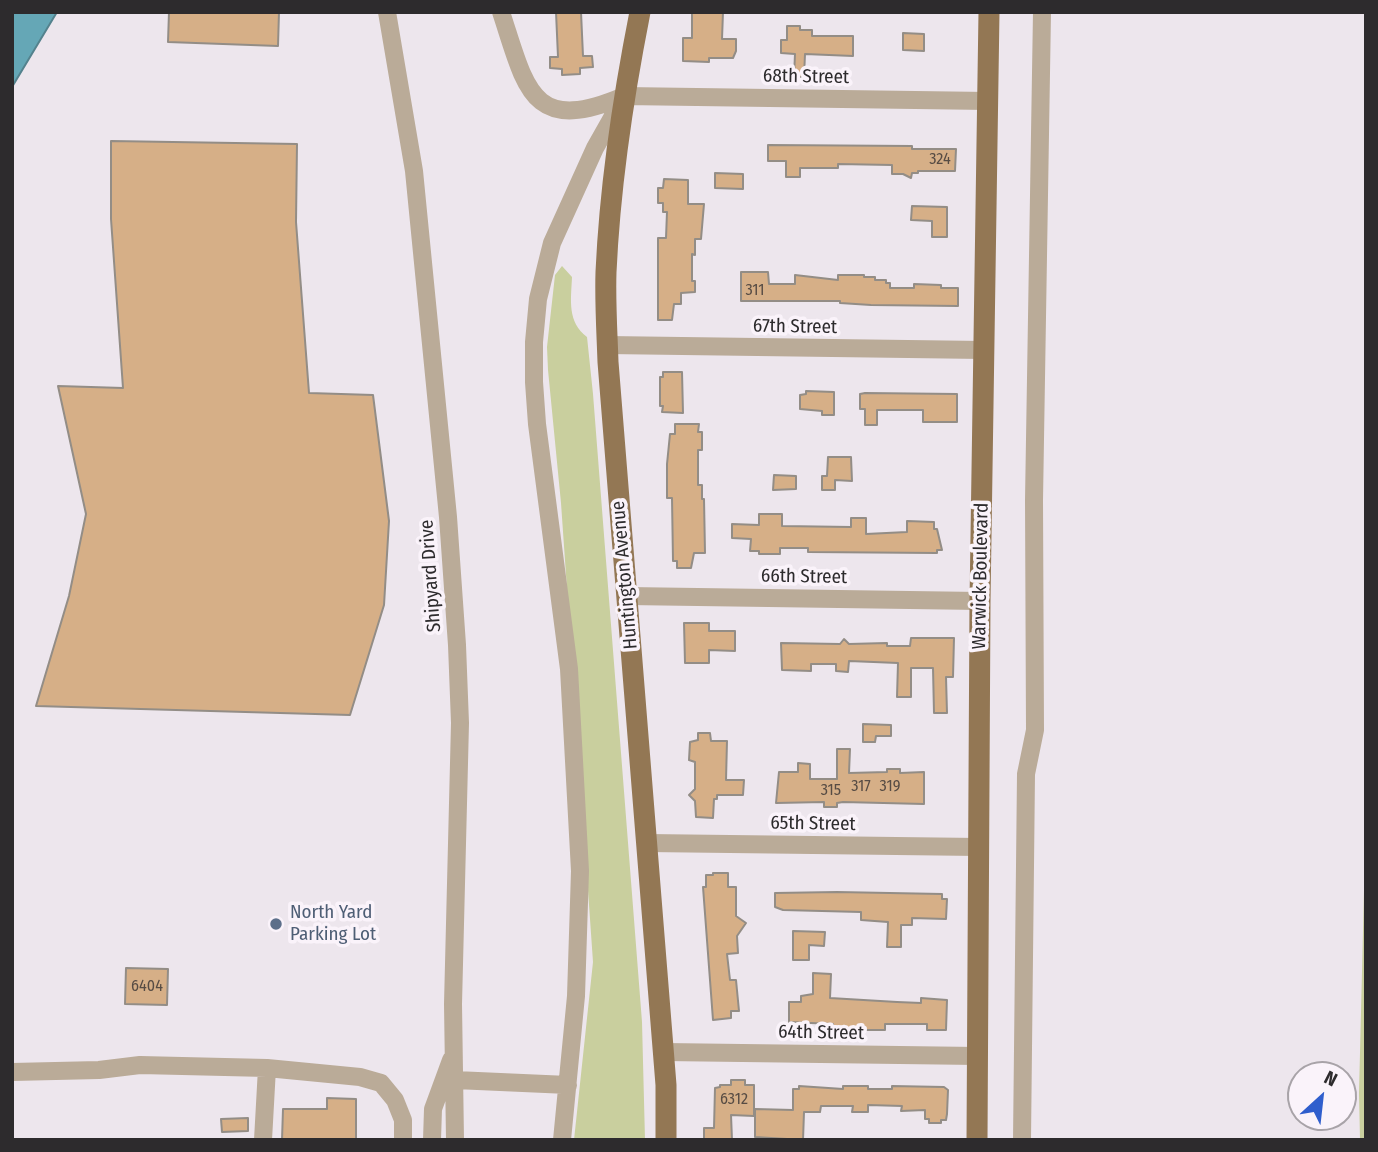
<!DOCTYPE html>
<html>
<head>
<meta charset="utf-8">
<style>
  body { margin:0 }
  #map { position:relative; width:1378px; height:1152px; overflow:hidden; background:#ede6ed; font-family:"Fira Sans Condensed",sans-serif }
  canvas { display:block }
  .frame { position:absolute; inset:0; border:14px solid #2d2b2d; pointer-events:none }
  .north { position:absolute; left:1287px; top:1061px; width:70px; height:70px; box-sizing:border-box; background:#faf3fa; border:2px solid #a8a3a8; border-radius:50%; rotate:27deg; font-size:19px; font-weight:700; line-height:28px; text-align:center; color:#2d2b2d }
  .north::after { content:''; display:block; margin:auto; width:24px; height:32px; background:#2f5ecd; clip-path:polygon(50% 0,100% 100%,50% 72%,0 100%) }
</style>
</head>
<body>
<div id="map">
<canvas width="1378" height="1152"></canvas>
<div class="frame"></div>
<div class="north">N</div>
</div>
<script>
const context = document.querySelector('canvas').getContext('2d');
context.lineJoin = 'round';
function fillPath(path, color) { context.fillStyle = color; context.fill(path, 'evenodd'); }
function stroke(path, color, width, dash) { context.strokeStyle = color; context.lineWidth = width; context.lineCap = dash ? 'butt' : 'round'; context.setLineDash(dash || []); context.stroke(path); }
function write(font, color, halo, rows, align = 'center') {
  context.font = font + ' "Fira Sans Condensed",sans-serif'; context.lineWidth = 7; context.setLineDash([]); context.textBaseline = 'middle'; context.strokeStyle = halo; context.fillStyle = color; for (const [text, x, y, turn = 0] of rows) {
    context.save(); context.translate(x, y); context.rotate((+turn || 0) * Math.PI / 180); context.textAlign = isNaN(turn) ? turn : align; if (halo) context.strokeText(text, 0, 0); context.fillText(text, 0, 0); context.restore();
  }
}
fillPath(new Path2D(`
  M562,266l10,11c-1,23 -5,45 15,60l6,57 49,628 3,118h-71l19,-178 -32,-459 -13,-133 -1,-23 8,-72z
  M1366,809v331h-6l-1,-47z`), '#c9cf9e');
const water = new Path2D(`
  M12,12h45l-45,75z`);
fillPath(water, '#65a7b6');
stroke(water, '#54828d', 2);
const building = new Path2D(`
  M169,12h110l-1,34 -110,-4z
  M556,12h25l2,44h9l1,11 -13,1v6l-18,1v-6l-12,-1v-11h8z
  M692,12h31l-1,27h14v12l-3,7h-24v4l-26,-1v-23h9z
  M787,26h13v4h12v6h41v20l-48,-2 -1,23h-10l1,-23 -14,-1v-13h6z
  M903,33l21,1v17l-21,-1z
  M111,141l186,3 -1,78 13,171 64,2 16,126 -5,84 -34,110 -314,-9 33,-110 17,-82 -28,-128 65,2 -12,-169z
  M768,145l144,1v3h44l-1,22h-37v2h-6l-1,5 -8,-4h-11v-9l-54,-1v4h-38v9h-14v-16h-18z
  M715,173l28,1v15l-28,-1z
  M664,179l24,1v24h16l-3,35h-6v16l-3,-1v27h3v11l-14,1v11h-7l-2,16h-14v-82h8l1,-26h-4v-9h-5v-15h5z
  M912,206l35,1v30h-15v-16l-21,-1z
  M741,272h27l1,12h26v-9l43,5v-5h26v2h11v3h11v3h4v5h24v-4l27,1v3h17v18l-87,-1 -31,-2v-2h-99z
  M663,372h19l1,41 -21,-1 1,-6h-3v-29h3z
  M806,391l28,1v23h-12v-4l-22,-2v-14l6,-1z
  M865,393l92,1v28h-34v-12h-46v15h-12v-16h-5v-15z
  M675,424h24l-1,8h4v18h-4v35h4v14h2l1,54h-11l-3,15h-14v-7h-4l-1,-63h-5v-34l3,-30h5z
  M828,457h23l1,24 -17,-1v10h-13v-14h5z
  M774,475l22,1v13l-23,1z
  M759,514h23v12l69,1v-9h15v16l41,-2v-11l27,1v7h3l5,21h-5v3l-129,-1v-4h-28v6h-21v-3h-9l1,-12 -19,-1v-14l27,1z
  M684,623h25v8h26v20l-26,-1v13h-24z
  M911,638h43l-1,39h-7l1,36h-13l-1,-45h-22v29h-14l1,-34 -49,-2 -1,11 -12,-1v-7h-25v7l-29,-1 -1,-27 59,1 4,-5 5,5 38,-1v3h23z
  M863,724l28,1v11h-15l-1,6h-12z
  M698,733h12l1,8h16l-1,39h18l-1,15h-26v4h-3l-1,19 -17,-1 -1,-16 -6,-6 6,-6v-27l-6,-2 1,-18 8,-2z
  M837,749h13l-1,24 38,-1v-3h13v4l24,-1v32l-81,-2 -6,1v4h-13v-5l-48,1 3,-31h19v-9l12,1v15h27z
  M713,873h15v14h8v29l10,7 -9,13 1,17 -11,1 3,26h6l3,31h-8v7l-18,2 -10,-133h3v-12h7z
  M837,892l105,2v5h5l-1,20 -34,-1v7h-11v22h-14l1,-25 -27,-2v-8l-78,-2 -8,-3v-14z
  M793,931l32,1 -1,14 -15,-1v15h-16z
  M126,968l42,1 -1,36 -42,-1z
  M813,973l18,1 -1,24 67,4 24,1v-5l26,2 -1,30h-19v-6h-42v6h-21l-31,-1v-5l-44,-2v-20h12v-6l12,-2z
  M731,1080h14v5h9v31l-23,-1 1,25h-28v-12h10l1,-40 5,-1v-2h11z
  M799,1086l44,3v-3h25v3h24v-3l52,1 4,3 -1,24 -1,6h-5v3h-12v-4h-4v-9l-24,1 1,-5 -34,-1v7h-16l1,-6h-32l-1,6h-16l-1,28 -48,-3v-28l38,1v-21h6z
  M327,1098l29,1v41h-74l1,-31h44z
  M248,1118v13l-26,1 -1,-13z`);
fillPath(building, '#d6af87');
stroke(building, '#938d86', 2);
stroke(new Path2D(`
  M387,12l27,159 34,346 9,128 3,78 -7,281 2,136
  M501,12c25,76 30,124 123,84l364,5
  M607,345l376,5
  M627,596l353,5
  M647,843l332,4
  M664,1052l314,4
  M12,1072l87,-2 41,-5 127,3 93,9 21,6 14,17 8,20v20
  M455,1080l113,5
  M263,1140l4,-72
  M432,1140l1,-31 18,-49
  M562,1140l14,-144 4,-125 -11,-202 -32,-245 -3,-42v-40l4,-43 14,-56 43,-95 26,-46
  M1022,1140l4,-366 9,-44 -1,-230 8,-488`), '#baab98', 18);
stroke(new Path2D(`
  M640,12c-17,86 -30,172 -34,260 -1,30 1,60 2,90l58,723v55
  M977,1140l3,-539 9,-589`), '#937754', 21);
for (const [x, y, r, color] of [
  [276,924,7,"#5c6f8a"]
]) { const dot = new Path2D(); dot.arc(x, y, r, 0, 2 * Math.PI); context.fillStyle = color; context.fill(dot); stroke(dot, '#faf3fa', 2.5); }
write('16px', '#574c44', null, [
  ["324",940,160],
  ["311",755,291],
  ["317",861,787],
  ["319",890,787],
  ["315",831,791],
  ["6404",147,987],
  ["6312",734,1100]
]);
write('19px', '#2d2b2d', '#faf3fa', [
  ["68th Street",806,77,1],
  ["67th Street",795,327,1],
  ["Huntington Avenue",625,575,-95],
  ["Shipyard Drive",431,576,-94],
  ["Warwick Boulevard",981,576,-89],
  ["66th Street",804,577,1],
  ["65th Street",813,824,1],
  ["64th Street",821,1033,1]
]);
write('19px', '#4e5e75', '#faf3fa', [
  ["North Yard",290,913],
  ["Parking Lot",290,935]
], 'left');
</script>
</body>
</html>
